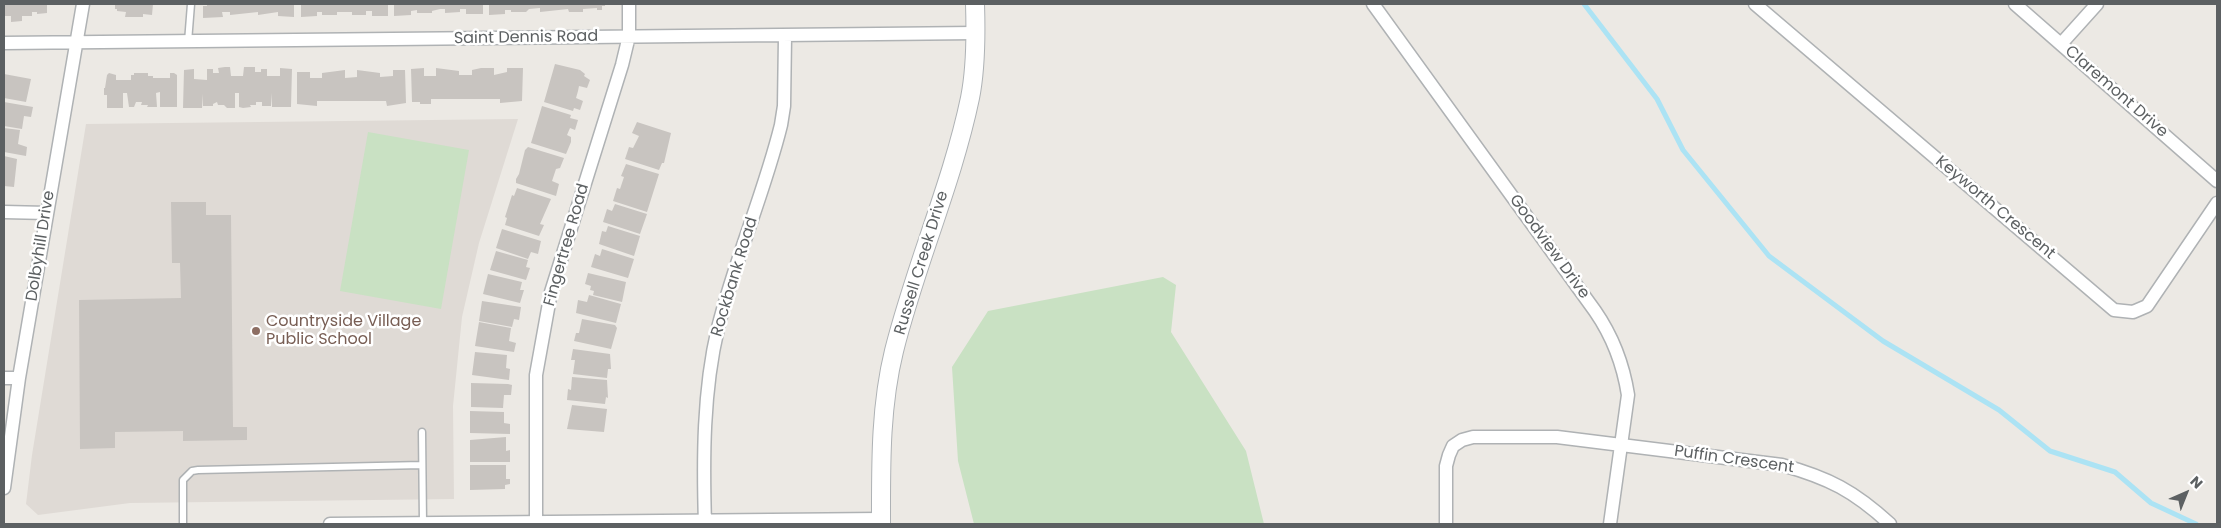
<!DOCTYPE html>
<html>
<head>
<meta charset="utf-8">
<style>
  body { margin:0 }
  #map { position:relative; width:2221px; height:528px; overflow:hidden; background:#ece9e4; font-family:Poppins,sans-serif }
  canvas { display:block }
  .frame { position:absolute; inset:0; border:5px solid #5c6062; pointer-events:none }
  .north { position:absolute; left:2161px; top:468px; width:50px; height:50px; -webkit-text-stroke:4px #fff; paint-order:stroke; rotate:44deg; font-size:14px; font-weight:700; line-height:20px; text-align:center; color:#5c6062 }
  .north::after { content:''; display:block; margin:auto; width:18px; height:22px; background:#5c6062; clip-path:polygon(50% 0,100% 100%,50% 72%,0 100%) }
</style>
</head>
<body>
<div id="map">
<canvas width="2221" height="528"></canvas>
<div class="frame"></div>
<div class="north">N</div>
</div>
<script>
const context = document.querySelector('canvas').getContext('2d');
context.lineJoin = 'round';
function fillPath(path, color) { context.fillStyle = color; context.fill(path, 'evenodd'); }
function stroke(path, color, width, dash) { context.strokeStyle = color; context.lineWidth = width; context.lineCap = dash ? 'butt' : 'round'; context.setLineDash(dash || []); context.stroke(path); }
function write(font, color, halo, rows, align = 'center') {
  context.font = font + ' Poppins,sans-serif'; context.lineWidth = 5; context.setLineDash([]); context.textBaseline = 'middle'; context.strokeStyle = halo; context.fillStyle = color; for (const [text, x, y, turn = 0] of rows) {
    context.save(); context.translate(x, y); context.rotate((+turn || 0) * Math.PI / 180); context.textAlign = isNaN(turn) ? turn : align; if (halo) context.strokeText(text, 0, 0); context.fillText(text, 0, 0); context.restore();
  }
}
fillPath(new Path2D(`
  M518,119l-39,124 -17,74 -9,89 1,93 -324,4 -92,12 -12,-11 6,-49 54,-331z`), '#dfdad5');
fillPath(new Path2D(`
  M368,132l101,18 -28,159 -101,-18z
  M1163,277l13,8 -5,47 75,119 18,73h-290l-16,-63 -6,-94 36,-56z`), '#c9e1c3');
stroke(new Path2D(`
  M1584,4l73,95 26,51 86,106 114,85 116,69 51,41 65,21 36,31 45,21`), '#ace3f4', 5);
fillPath(new Path2D(`
  M4,4h43v9l-10,1v-2h-5v4h-10v5l-11,1v-6h-7z
  M115,4h38l-1,11 -9,-1v3h-18l1,-5 -9,-1v-2h-2z
  M207,4h87v13l-16,-1v-4l-20,3v-3l-28,3v-3h-8l1,5 -20,1v-12h4z
  M301,4h87v12h-16v-5h-6v4h-14v-3h-15v3h-15v-3h-5v4l-16,1z
  M394,4h89v10h-17v-5h-6v3l-15,1v-4h-5l-8,2v2h-15v-3l-6,1v4l-17,1z
  M489,4h116v2h-3v4h-5v-2l-14,1v3h-14l-1,-3 -28,3v-4l-11,1 -3,3h-15v-2h-6v4l-16,1z
  M555,64l25,6 5,4 -1,2 6,4 -3,8 -8,-2 -1,5 -2,7 7,3 -3,9 -6,-2 -1,3 -29,-9z
  M225,67h5l1,9h12l1,-9h11v5h6v-3h6v7h13v-8l12,1 -1,38h-19v-14l-1,13h-9v-4h-6v3h-6l1,2 -8,1 -4,-1v-14h-4v15h-8l-3,-3h-6l-1,-3 -4,2v2h-10v-12l-1,14h-19l1,-38 10,-1v10l13,1v-11h6v4h6l-1,-5z
  M424,68v8h12v-8l23,3v4h13v-5l9,-2h13v7l13,-3v-4h16l-1,33 -22,2v-4h-69v5h-11v-2h-8l-1,-33z
  M345,70v8l12,-1v-7l23,3v4l13,-1v-6h12l1,33 -19,3 -1,-5h-69v5l-20,-2v-32h13v6h12v-5z
  M109,73l7,2v5h15v-5h3v-2h14v3h5v2h17v-5h4l3,2v32h-17v-15l-4,1 1,14h-10l1,-2h-7l1,-3h-6l-2,5h-5l-2,-14h-4v15h-16v-13h-3v-7h1l2,-13z
  M4,74l27,5 -5,23 -22,-4z
  M4,102l29,5 -2,10 -7,-1 -2,13 -18,-3z
  M542,106l29,9 -1,3 8,2 -3,10 -5,-2 -3,7 4,2v5l-5,12 -35,-11z
  M637,122l34,11 -7,30h-2l-3,7 -34,-11 4,-12 4,1 6,-12 -7,-3z
  M4,128l16,2 -2,14 9,3 -1,9 -22,-4z
  M528,147l36,11 -4,10 -4,1 -4,12 7,3 -3,12 -40,-13v-4l3,-5 6,-24z
  M4,156l13,3 -3,28 -10,-1z
  M626,164l33,10 -12,38 -34,-11 4,-13 3,1 4,-12 -3,-1z
  M517,188l34,11 -11,25 4,1 -5,11 -34,-11 2,-7 -2,-1 7,-22 2,1z
  M171,202h35v13h25l2,212h14v13l-64,1v-10l-68,1v16l-35,1 -1,-149 102,-2 -1,-35h-8z
  M615,204l32,10 -7,20 -37,-12 4,-13 5,2z
  M608,226l32,10 -6,20 -35,-12 3,-13 4,1z
  M502,229l39,12 -3,13 -7,-2 -3,7 -32,-11z
  M602,249l32,10 -6,19 -37,-11 4,-13 5,2z
  M496,251l32,9 -2,7 4,1 -4,12 -36,-10z
  M588,273l38,9 -4,20 -29,-7 1,-4 -4,-1 1,-4 -6,-2z
  M488,274l34,8 -2,8h4l-4,13 -37,-9z
  M589,295l32,9 -5,19 -40,-10 2,-13 9,2z
  M482,301l39,6 -2,13 -5,-1 -2,8 -33,-6z
  M582,319l33,6 2,3 -6,21 -37,-8 2,-8h3z
  M479,322l32,6 -2,13 7,2 -2,9 -39,-6z
  M573,349l37,5 1,15h-3l-1,9 -34,-4 2,-14h-4z
  M475,352l32,3 -1,13 4,1 -1,11 -37,-5z
  M572,377l35,3 1,18 -2,-1 -1,7 -38,-4 1,-11 3,1z
  M471,383l37,1 4,1 -1,10h-7l-1,13 -32,-1z
  M572,405l35,4 -3,23 -37,-3z
  M470,411l34,1v11l6,1v10l-40,-1z
  M506,437v14l4,-1v12h-40v-22z
  M470,465h36v14h4v5l-5,1v4l-35,1z`), '#c8c4c0');
const lane = new Path2D(`
  M188,42l3,-38
  M422,432l1,91
  M183,524v-44l9,-9 6,-1 224,-5`);
const street = new Path2D(`
  M1373,4l222,307c18,26 28,52 33,84l-18,129
  M1755,4l359,306 19,2 14,-6 70,-103
  M2015,4l202,177
  M4,43l972,-10
  M2061,44l36,-40
  M4,212l43,1
  M4,378h15
  M4,488l15,-110 64,-374
  M330,524l551,-5
  M536,524v-149l15,-83 71,-227 7,-29v-32
  M705,524c-2,-65 -2,-133 13,-196 17,-69 46,-134 63,-203l3,-19 1,-69
  M1446,524v-58l3,-11 4,-9 9,-6 11,-3h84l225,28c47,13 72,26 108,59`);
const secondary = new Path2D(`
  M881,524c0,-58 -1,-116 13,-173 21,-85 58,-167 76,-253 6,-30 6,-64 5,-94`);
stroke(lane, '#afb2b4', 9);
stroke(street, '#afb2b4', 15);
stroke(secondary, '#aeb2b5', 20);
stroke(lane, '#fff', 6);
stroke(street, '#fff', 12);
stroke(secondary, '#fff', 18);
for (const [x, y, r, color] of [
  [256,331,5,"#8d6e63"]
]) { const dot = new Path2D(); dot.arc(x, y, r, 0, 2 * Math.PI); context.fillStyle = color; context.fill(dot); stroke(dot, '#fff', 2); }
write('16px', '#5c6062', '#fff', [
  ["Saint Dennis Road",526,38,-1],
  ["Claremont Drive",2116,92,41],
  ["Keyworth Crescent",1995,208,40],
  ["Fingertree Road",567,245,-74],
  ["Dolbyhill Drive",41,246,-81],
  ["Goodview Drive",1549,247,54],
  ["Russell Creek Drive",922,263,-73],
  ["Rockbank Road",735,277,-73],
  ["Puffin Crescent",1734,460,8]
]);
write('16px', '#785e54', '#fff', [
  ["Countryside Village",266,322],
  ["Public School",266,340]
], 'left');
</script>
</body>
</html>
